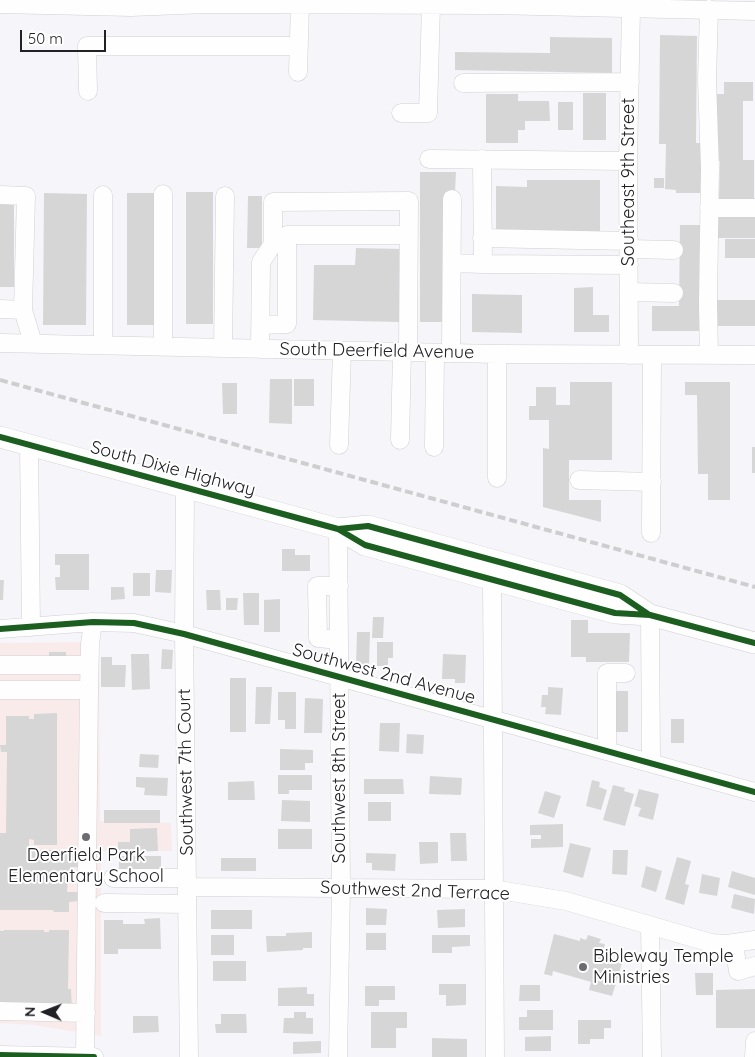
<!DOCTYPE html>
<html>
<head>
<meta charset="utf-8">
<style>
  body { margin:0 }
  #map { position:relative; width:755px; height:1057px; overflow:hidden; background:#f5f5fa; font-family:Quicksand,sans-serif }
  canvas { display:block }
  .north { position:absolute; left:20px; top:987px; width:50px; height:50px; -webkit-text-stroke:4px #fff; paint-order:stroke; rotate:271deg; font-size:14px; font-weight:700; line-height:20px; text-align:center; color:#222226 }
  .north::after { content:''; display:block; margin:auto; width:18px; height:22px; background:#222226; clip-path:polygon(50% 0,100% 100%,50% 72%,0 100%) }
  .scale { position:absolute; left:20px; top:30px; width:86px; height:22px; box-sizing:border-box; border:2px solid #222226; border-top:0; padding-left:6px; font-size:15px; line-height:18px; white-space:nowrap; color:#222226; -webkit-text-stroke:4px #fff; paint-order:stroke }
</style>
</head>
<body>
<div id="map">
<canvas width="755" height="1057"></canvas>
<div class="north">N</div>
<div class="scale">50 m</div>
</div>
<script>
const context = document.querySelector('canvas').getContext('2d');
context.lineJoin = 'round';
function fillPath(path, color) { context.fillStyle = color; context.fill(path, 'evenodd'); }
function stroke(path, color, width, dash) { context.strokeStyle = color; context.lineWidth = width; context.lineCap = dash ? 'butt' : 'round'; context.setLineDash(dash || []); context.stroke(path); }
function write(font, color, halo, rows, align = 'center') {
  context.font = font + ' Quicksand,sans-serif'; context.lineWidth = 4; context.setLineDash([]); context.textBaseline = 'middle'; context.strokeStyle = halo; context.fillStyle = color; for (const [text, x, y, turn = 0] of rows) {
    context.save(); context.translate(x, y); context.rotate((+turn || 0) * Math.PI / 180); context.textAlign = isNaN(turn) ? turn : align; if (halo) context.strokeText(text, 0, 0); context.fillText(text, 0, 0); context.restore();
  }
}
fillPath(new Path2D(`
  M99,642l1,179 71,2 1,28h-71v185l-67,-11 -34,-2v-380z`), '#faebeb');
fillPath(new Path2D(`
  M660,35l37,1 -1,107h7l-1,50h-26v-3l-11,-1 1,-45h-7z
  M550,37l62,1v35l-157,-3v-18l95,1z
  M724,82h29v19h-10v59h11v39h-35l1,-38h-4v-67h8z
  M583,93h23v47h-23z
  M486,94h32v7h31l1,20h-25v9h-7v13h-32z
  M558,102h15v28h-15z
  M420,172h36l-1,20h-10l-1,130h-24z
  M654,178h10v10h-10z
  M527,180h73v53h-104v-47l31,1z
  M186,192h27v132h-27z
  M44,193l43,1 -1,131h-43z
  M127,193h27v132h-27z
  M248,196h14v52h-15z
  M0,200h14v87h-14z
  M716,217h39v21h-39z
  M680,225h21v106h-49v-25h27z
  M725,239h30v19h-30z
  M356,248l44,1 -1,73 -86,-2 1,-55h41z
  M593,287v28h16v17h-35v-44z
  M472,294l50,1v38l-50,-1z
  M717,300h38v26h-38z
  M270,379h22v45l-23,-1z
  M294,379h20v27h-20z
  M570,382h42v78h-43v40h32v22l-58,-15v-59l6,1v-29h-20v-14h7v-19h20v18h14z
  M685,382h45v118h-22v-26h-10l-1,-79h-12z
  M222,383h15v31h-14z
  M752,447h3v26h-3z
  M282,549h13v6h15v16h-28z
  M55,554h34v36h-33l-1,-13h5v-12h-5z
  M156,570h16l-1,23 -16,-1z
  M133,573h17v23h-17z
  M0,580h4l-1,20h-3z
  M111,587h13l1,12 -14,1z
  M206,590h14l1,20h-14z
  M243,593h16v32h-15z
  M226,598h12l-1,12h-11z
  M280,599v33h-16v-32z
  M373,617h11l-1,21h-11z
  M571,620h17v13h42l-1,29h-43v-5h-15z
  M357,632h13l-1,33h-13z
  M377,642h16v16h-5v8h-11z
  M162,649l11,1 -1,19h-11z
  M49,652h17v9h-17z
  M131,654h18l1,35 -18,1z
  M443,654l23,1 -1,28h-10v-4h-13z
  M101,657h11v8h14l-1,22h-24z
  M230,678h16v54h-16z
  M256,687h16l-2,37h-15z
  M548,687l15,1 -2,27 -16,-1 1,-7h-5l1,-12h6z
  M615,691h13v41h-13z
  M278,692h18v37h-11v-9h-7z
  M305,698l18,1 -1,34h-18z
  M57,713v132h-23v-5l-5,-1v11h49v17h-8v12h-2l-1,13h11l1,9 -10,1v10h-15l-1,-2h-53v-77h6v-3l1,-78h-6l-1,-7h6v-29h23v3h5v-5z
  M671,719h13v24h-13z
  M380,723h20l-1,29 -20,-1z
  M407,734l17,1 -1,19 -17,-1z
  M280,749l33,1v13h-8v7h-25z
  M140,754l19,1 -1,13 -19,-1z
  M278,775h34v15h-23v4h-11z
  M430,776l32,2 -1,17 -32,-1z
  M136,777l32,1 -1,18 -23,-1 1,-7 -9,-1z
  M364,779h39l1,15h-40z
  M592,780l8,2 -1,5 8,3 -6,20 -15,-4z
  M254,781l1,19h-27v-18z
  M613,785l12,3 -1,3 10,3 -9,32 -22,-6z
  M639,789l20,5 -6,26 -15,-4 3,-8 -7,-2z
  M545,791l16,5 -7,22 -16,-5z
  M282,800l28,1v21l-29,-1z
  M368,802h23v19h-23z
  M104,810h56v13h-56z
  M563,824v23l-32,1v-9h10v-4h-11v-10z
  M157,828l1,23 -40,1v-10h12v-13z
  M278,829h34v20h-34z
  M450,833h16l1,28h-16z
  M419,842h19v21l-18,1z
  M570,843l21,5 -8,30 -20,-6z
  M613,850h15l-1,25 -15,-1z
  M366,853l30,1 -1,17 -23,-1v-7h-6z
  M119,856h42v18h-42z
  M677,857l14,4 -6,23 4,1 -5,20 -19,-6z
  M221,858h35v13h-35z
  M646,866l16,5 -6,21 -15,-5z
  M732,871l23,7v17l-27,-8z
  M702,874l18,4 -3,18 -18,-3z
  M734,894l21,5 -1,15 -23,-6z
  M366,908l21,1 -1,16h-20z
  M465,909v18l-27,1 -1,-18z
  M211,910h41v19h-41z
  M160,918l1,31h-43v5h-14v-34h19v4h22l-1,-5z
  M4,930h40v2h5v-2h20l-1,59h3l1,20 -72,1v-79h4z
  M312,932v16h-9v2l-36,2 -1,-16h20v-3z
  M366,933h20v17h-20z
  M554,934l26,7v-3l6,2 2,-5 13,4 -2,4 6,1 -4,13 21,6 -10,33 -23,-6 2,-8 -38,-11 -1,5 -8,-2z
  M211,935h23v20h-23z
  M432,935h38v11l-18,1v6h-20z
  M213,961h33v20h-33z
  M695,973h18v22h-17z
  M439,984h27v21l-20,1v-11h-7z
  M520,985h20v16h-21z
  M365,986h30v14h-16v6h-14z
  M307,987v7h7v12h-36v-18z
  M755,989v39h-39v-38z
  M527,1010h26v20h-34v-13h8z
  M294,1012h12v6h7v16l-30,-1 1,-15h10z
  M371,1012h36v16h-11v20h-25z
  M221,1014h25l1,19h-31l-1,-9h6z
  M133,1016h25l1,16 -26,1z
  M578,1020h33v8h-7v11h-14v5h-12z
  M551,1036v15h-26v-14z
  M432,1038l35,1v18h-35z
  M321,1041v12l-28,1v-12z`), '#d7d6d7');
const minor = new Path2D(`
  M0,4l131,3 75,-3 287,1 262,6
  M709,9l-2,71 3,88 -2,136 1,51
  M298,72l2,-68
  M463,83l167,-1
  M88,91l-1,-45h212
  M401,113h27l3,-108
  M429,159l199,2
  M482,159l1,105 146,1
  M0,195l26,1 -3,114 -23,-1
  M709,208h46
  M482,238l147,3
  M629,249l45,1
  M452,263l31,1
  M629,292l45,1
  M23,310l10,33
  M261,325l26,-1v-89h122
  M0,343l497,11 258,1
  M103,345v-150
  M163,347v-153
  M223,348l2,-152
  M260,349l1,-87 12,-18v-42l136,-1 -1,151
  M451,353l1,-154
  M497,354v124
  M629,355l-1,-194 3,-153
  M400,440l2,-88
  M29,445l2,182
  M339,445l3,-94
  M434,447l1,-94
  M579,480l73,2
  M185,487l-1,147 5,423
  M651,533l1,-178
  M492,579l3,478
  M339,586h-22l1,52 21,2
  M650,615l1,148
  M0,629l93,-7 41,1 50,11 571,158
  M0,665h89
  M0,690h89
  M607,751v-78h19
  M113,878h74
  M187,887l306,2 73,12 145,42 16,1 28,-4
  M104,903l83,1
  M650,926l2,131
  M734,944l4,27 17,-5
  M0,1011l86,2
  M0,1055l94,2
  M85,1056l4,-366 1,-46 3,-22
  M338,1057l3,-169 -3,-359
  M754,1057l1,-16`);
const major = new Path2D(`
  M0,437l338,92 27,16 250,68 35,2 105,28
  M338,529l30,-3 252,69 30,20`);
stroke(minor, '#d0d0d4', 19);
stroke(major, '#d0d0d4', 22);
stroke(minor, '#fefefe', 18);
stroke(major, '#fefefe', 21);
stroke(new Path2D(`
  M0,380l755,207`), '#ceced0', 4, [8, 4]);
stroke(new Path2D(`
  M0,437l338,92 27,16 250,68 35,2 105,28
  M338,529l30,-3 252,69 28,19
  M0,629l93,-7 41,1 50,11 571,158
  M0,1055l94,2`), '#1b5e20', 6);
for (const [x, y, r, color] of [
  [86,837,5,"#6c6c70"],
  [583,967,5,"#6c6c70"]
]) { const dot = new Path2D(); dot.arc(x, y, r, 0, 2 * Math.PI); context.fillStyle = color; context.fill(dot); stroke(dot, '#fff', 2); }
write('18px', '#222226', '#fff', [
  ["Southeast 9th Street",629,182,-90],
  ["South Deerfield Avenue",377,351,1],
  ["South Dixie Highway",173,469,15],
  ["Southwest 2nd Avenue",384,674,15],
  ["Southwest 7th Court",186,772,-91],
  ["Southwest 8th Street",340,778,-90],
  ["Southwest 2nd Terrace",415,891,2]
]);
write('18px', '#222226', '#fff', [
  ["Deerfield Park",86,856],
  ["Elementary School",86,877],
  ["Bibleway Temple",593,957,"left"],
  ["Ministries",593,978,"left"]
]);
</script>
</body>
</html>
